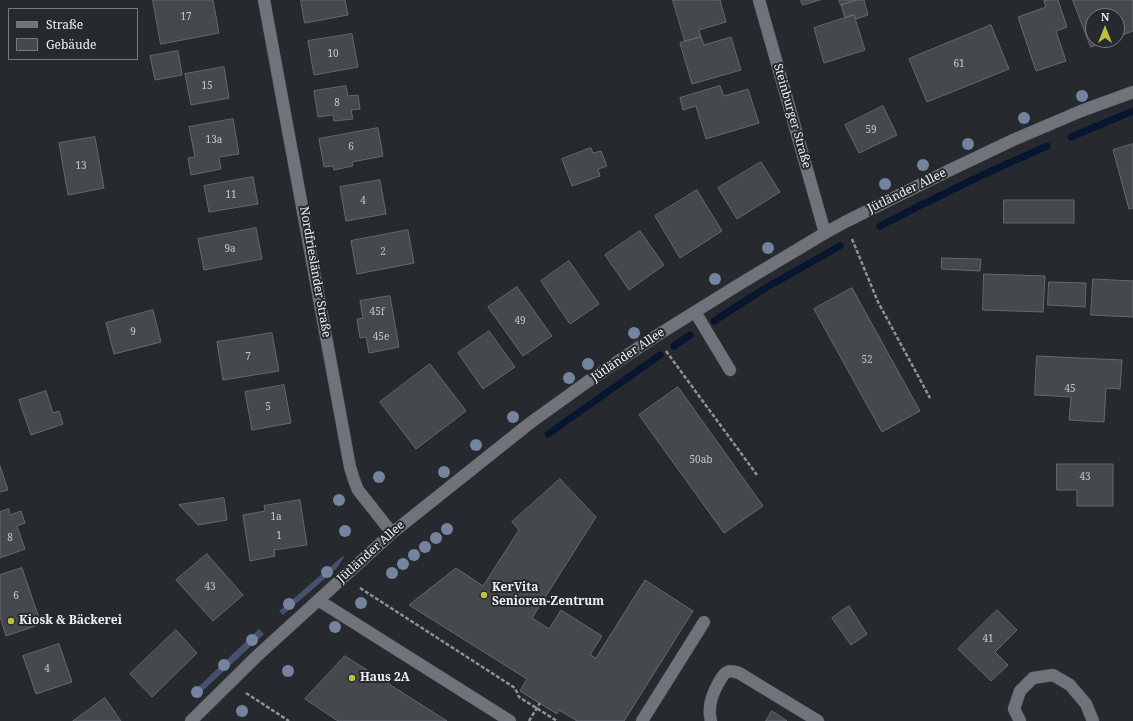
<!DOCTYPE html>
<html>
<head>
<meta charset="utf-8">
<style>
  body { margin:0 }
  #map { position:relative; width:1133px; height:721px; overflow:hidden; background:#26292e; font-family:"Noto Serif",serif }
  canvas { display:block }
  .legend { position:absolute; left:8px; top:8px; width:130px; height:52px; box-sizing:border-box; background:#26292e; border:1px solid #76797d; margin:0; padding:5px 7px; list-style:none; font-size:12px; color:#eef0f3 }
  .legend li { display:flex; align-items:center; gap:8px; height:20px }
  .legend b { width:20px; border:1px solid #76797d }
  .north { position:absolute; left:1085px; top:8px; width:40px; height:40px; box-sizing:border-box; background:#26292e; border:1px solid #76797d; border-radius:50%; rotate:0deg; font-size:11px; font-weight:700; line-height:16px; text-align:center; color:#eef0f3 }
  .north::after { content:''; display:block; margin:auto; width:14px; height:18px; background:#bdbf43; clip-path:polygon(50% 0,100% 100%,50% 72%,0 100%) }
</style>
</head>
<body>
<div id="map">
<canvas width="1133" height="721"></canvas>
<ul class="legend">
<li><b style="height:5px;background:#70747a"></b>Straße</li>
<li><b style="height:11px;background:#45494e"></b>Gebäude</li>
</ul>
<div class="north">N</div>
</div>
<script>
const context = document.querySelector('canvas').getContext('2d');
context.lineJoin = 'round';
function fillPath(path, color) { context.fillStyle = color; context.fill(path, 'evenodd'); }
function stroke(path, color, width, dash) { context.strokeStyle = color; context.lineWidth = width; context.lineCap = dash ? 'butt' : 'round'; context.setLineDash(dash || []); context.stroke(path); }
function write(font, color, halo, rows, align = 'center') {
  context.font = font + ' "Noto Serif",serif'; context.lineWidth = 4; context.setLineDash([]); context.textBaseline = 'middle'; context.strokeStyle = halo; context.fillStyle = color; for (const [text, x, y, turn = 0] of rows) {
    context.save(); context.translate(x, y); context.rotate((+turn || 0) * Math.PI / 180); context.textAlign = isNaN(turn) ? turn : align; if (halo) context.strokeText(text, 0, 0); context.fillText(text, 0, 0); context.restore();
  }
}
fillPath(new Path2D(`
  M343,556l1,1 -8,12 -53,46 -4,-4z
  M259,629l5,5 -68,63 -4,-4z`), '#44536b');
stroke(new Path2D(`
  M1071,137l62,-26
  M880,226c55,-29 110,-55 167,-80
  M714,321l53,-34 73,-41
  M674,346l16,-11
  M548,434l112,-79`), '#07162f', 7);
const building = new Path2D(`
  M153,0h60l6,33 -58,11z
  M301,0h44l3,15 -43,8z
  M673,0h47l6,22 -27,8 2,7 -16,4z
  M801,0h19l-17,5z
  M839,0h18l-16,5z
  M857,0h7l4,15 -12,4 -2,-4 -9,3 -4,-13z
  M1048,0h10l9,27 -11,4 10,30 -30,10 -18,-54 28,-10 -2,-6z
  M1073,0h60v31l-16,6v-21h-24v24h17l-19,7z
  M854,15l11,35 -41,13 -10,-35z
  M991,25l18,44 -82,33 -18,-43z
  M352,34l6,33 -44,8 -6,-34z
  M701,37l3,8 27,-8 10,33 -49,14 -12,-41z
  M178,51l4,24 -27,5 -5,-24z
  M224,67l5,31 -38,7 -6,-31z
  M346,86l2,10 10,-1 2,14 -9,1 2,9 -19,2 -1,-6 -15,2 -4,-26z
  M720,86l4,10 24,-7 11,34 -53,16 -10,-33 -13,4 -3,-12z
  M883,106l14,29 -38,18 -14,-28z
  M233,119l6,35 -20,3 2,12 -30,6 -3,-17 7,-1 -6,-30z
  M378,128l5,28 -31,6 1,4 -19,4 -1,-4 -9,1 -5,-28z
  M95,137l9,51 -36,7 -9,-52z
  M1133,144v64l-4,1 -16,-59z
  M591,148l2,5 8,-2 6,15 -9,3 2,7 -28,10 -10,-27z
  M761,162l19,30 -43,27 -19,-31z
  M253,177l5,27 -49,8 -5,-26z
  M380,180l6,34 -40,7 -6,-34z
  M697,190l25,41 -42,27 -25,-42z
  M1004,200h70v23h-70z
  M256,228l6,31 -58,11 -6,-31z
  M408,230l6,33 -57,11 -6,-33z
  M640,231l24,34 -35,25 -24,-35z
  M942,258l39,1 -1,12 -38,-2z
  M569,261l30,43 -29,20 -29,-43z
  M984,274l61,2 -2,36 -60,-2z
  M1093,279l40,2v36l-42,-2z
  M1049,282l37,1 -1,24 -37,-2z
  M517,287l35,49 -29,20 -35,-49z
  M852,288l68,123 -38,21 -68,-123z
  M390,296l9,51 -30,6 -3,-16 -6,1 -3,-19 6,-1 -3,-17z
  M153,310l8,32 -47,12 -8,-31z
  M489,331l26,36 -32,22 -25,-36z
  M272,333l7,38 -56,9 -6,-38z
  M1037,356l85,4 -2,29 -14,-1 -2,34 -35,-2 2,-23 -36,-2z
  M430,364l36,47 -50,38 -36,-47z
  M284,385l7,38 -39,7 -7,-38z
  M678,387l85,119 -39,27 -85,-118z
  M46,391l7,22 6,-2 4,13 -32,11 -12,-35z
  M1057,464h56v42h-36v-16h-20z
  M0,466l8,24 -8,2z
  M560,479l36,38 -64,101 17,11 12,-19 41,26 -12,19 6,3 49,-78 48,31 -69,110h-47l-18,-11 -2,4 -37,-23 7,-12 -118,-74 47,-37 27,18 36,-56 -7,-8z
  M224,498l3,22 -29,5 -19,-20z
  M300,500l7,45 -33,5 1,6 -25,5 -7,-46 22,-4 -1,-5z
  M9,509l1,6 11,-4 4,12 -8,3 8,23 -25,9v-46z
  M207,554l36,41 -30,26 -37,-41z
  M22,568l19,56 -35,12 -6,-19v-42z
  M849,606l18,28 -16,11 -19,-27z
  M997,610l20,20 -22,22 13,13 -17,16 -33,-32z
  M176,630l21,23 -45,44 -22,-23z
  M59,644l13,38 -36,12 -13,-38z
  M345,656l102,65h-109l-33,-22z
  M105,698l16,23h-48z
  M772,711l15,10h-21z`);
fillPath(building, '#45494e');
stroke(building, '#65696e', 1);
const minor = new Path2D(`
  M264,0l86,467 4,13 4,10 34,43
  M759,0l66,233
  M695,312l35,58
  M318,600l192,121
  M191,721l67,-66 134,-122 138,-110 57,-41 69,-46 87,-54 82,-49 20,-11 103,-51 65,-31 68,-29 52,-19
  M642,721l62,-99
  M711,721c-4,-14 1,-27 8,-39 2,-3 4,-8 8,-10 4,-2 8,0 12,1l79,48
  M1020,721l-6,-12 6,-18 13,-13 20,-3 17,10 16,19 7,17`);
stroke(minor, '#45474c', 13);
stroke(new Path2D(`
  M852,239l26,63 52,96
  M666,351l91,124
  M360,588l155,100 4,9 38,24
  M246,693l43,28
  M529,721l11,-18`), '#8f9296', 2.5, [4, 2]);
stroke(minor, '#70747a', 12);
context.fillStyle = '#74849e';
for (const [x, y] of [
  [1082,96],
  [1024,118],
  [968,144],
  [923,165],
  [885,184],
  [768,248],
  [715,279],
  [634,333],
  [588,364],
  [569,378],
  [513,417],
  [476,445],
  [444,472],
  [379,477],
  [339,500],
  [447,529],
  [345,531],
  [436,538],
  [425,547],
  [414,555],
  [403,564],
  [327,572],
  [392,573],
  [361,603],
  [289,604],
  [335,627],
  [252,640],
  [224,665],
  [288,671],
  [197,692],
  [242,711]
]) { context.beginPath(); context.arc(x, y, 6, 0, 2 * Math.PI); context.fill(); }
for (const [x, y, r, color] of [
  [484,595,4,"#bdbf43"],
  [11,621,4,"#bdbf43"],
  [352,678,4,"#bdbf43"]
]) { const dot = new Path2D(); dot.arc(x, y, r, 0, 2 * Math.PI); context.fillStyle = color; context.fill(dot); stroke(dot, '#26292e', 1.5); }
write('10px', '#c4c6ca', null, [
  ["17",186,17],
  ["10",333,54],
  ["61",959,64],
  ["15",207,86],
  ["8",337,103],
  ["59",871,130],
  ["13a",214,140],
  ["6",351,147],
  ["13",81,166],
  ["11",231,195],
  ["4",363,201],
  ["9a",230,249],
  ["2",383,252],
  ["45f",377,312],
  ["49",520,321],
  ["9",133,332],
  ["45e",381,337],
  ["7",248,357],
  ["52",867,360],
  ["45",1070,389],
  ["5",268,407],
  ["50ab",701,460],
  ["43",1085,477],
  ["1a",276,517],
  ["1",279,536],
  ["8",10,538],
  ["43",210,587],
  ["6",16,596],
  ["41",988,639],
  ["4",47,669]
]);
write('12px', '#eef0f3', '#26292e', [
  ["Steinburger Straße",792,116,74],
  ["Jütländer Allee",907,191,-26],
  ["Nordfriesländer Straße",315,272,80],
  ["Jütländer Allee",628,355,-34],
  ["Jütländer Allee",371,552,-42]
]);
write('bold 12px', '#eef0f3', '#26292e', [
  ["KerVita",492,588],
  ["Senioren-Zentrum",492,602],
  ["Kiosk & Bäckerei",19,621],
  ["Haus 2A",360,678]
], 'left');
</script>
</body>
</html>
